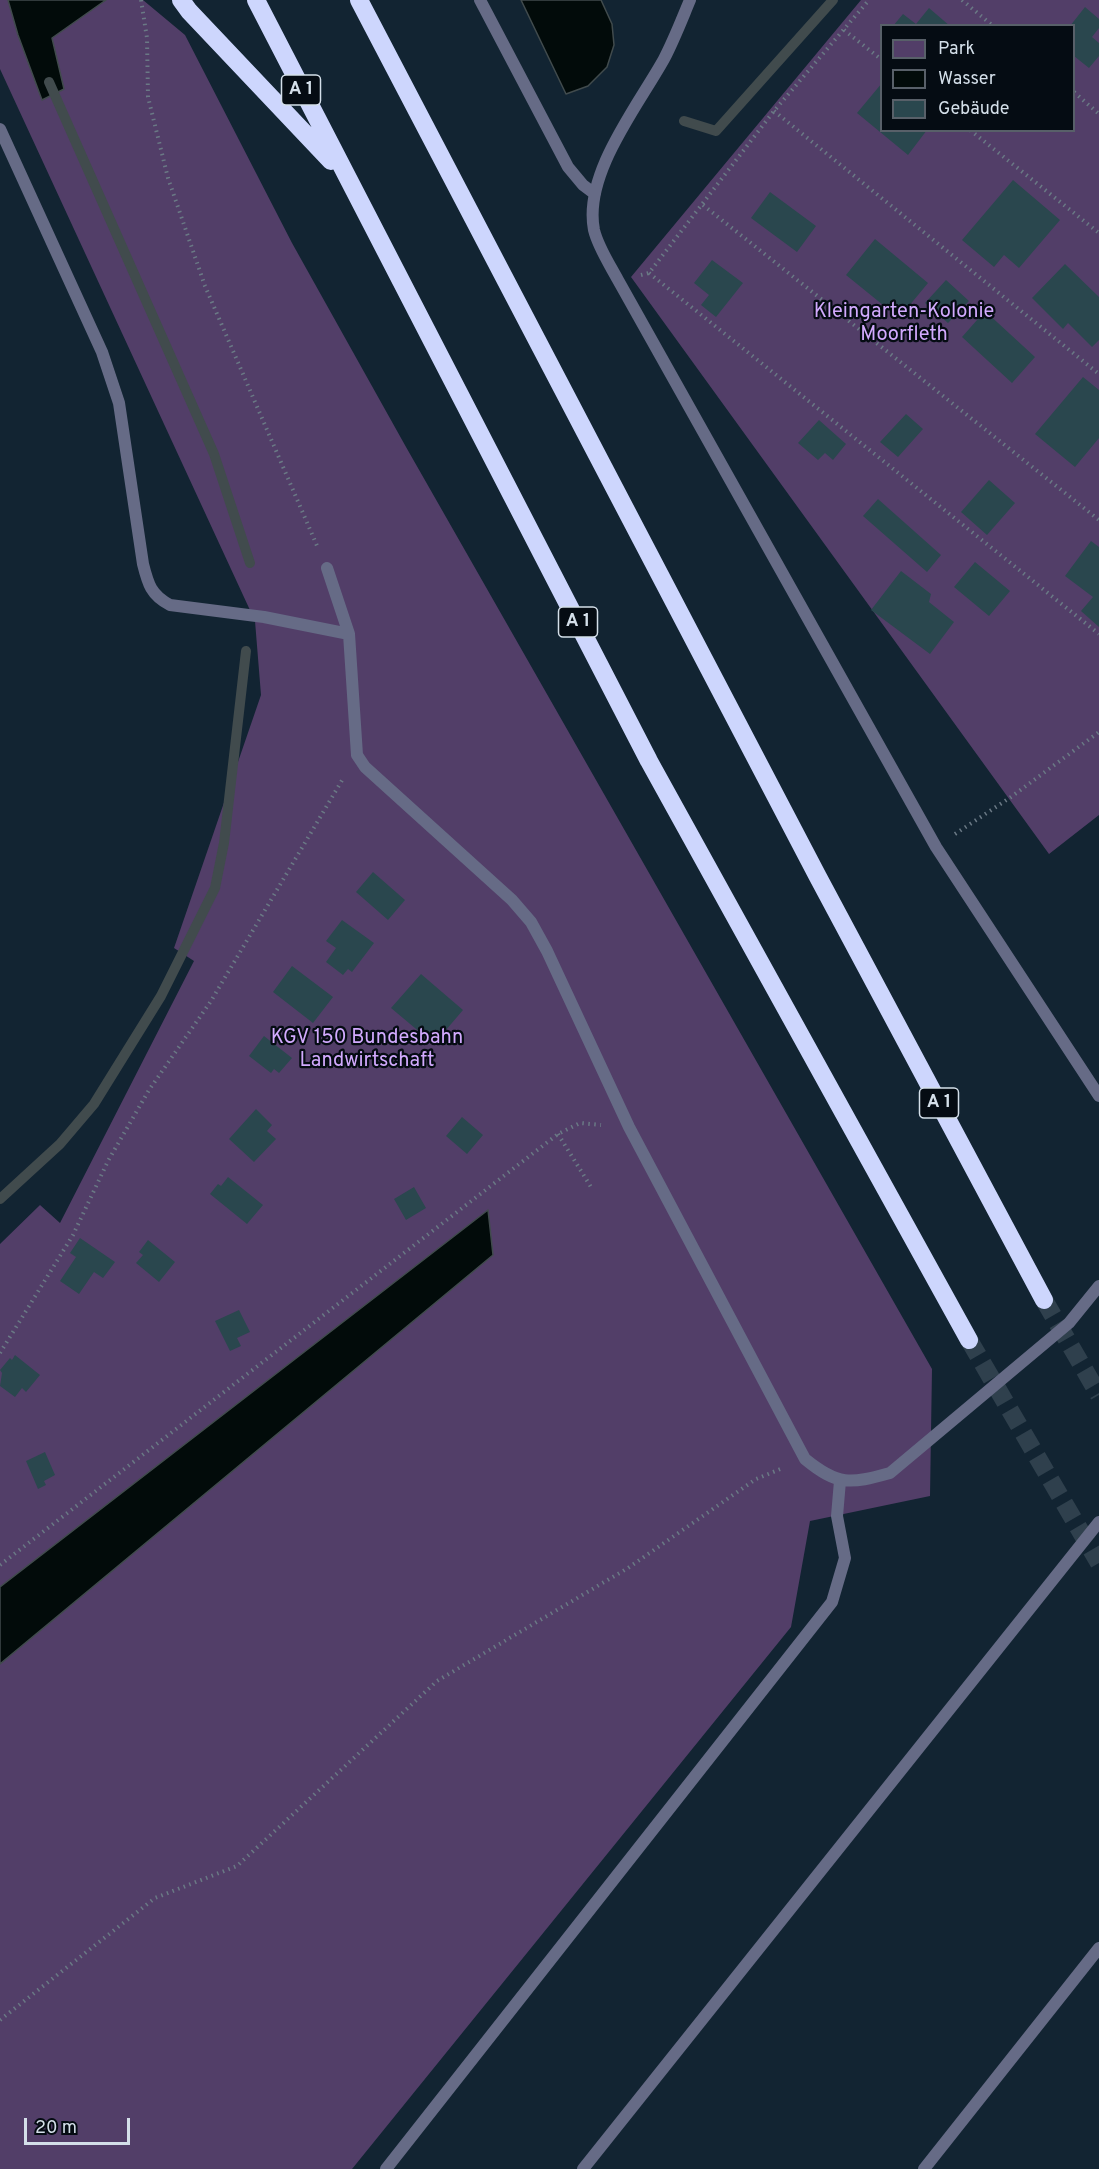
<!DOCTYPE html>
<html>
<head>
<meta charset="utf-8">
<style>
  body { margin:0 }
  #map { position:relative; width:1099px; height:2169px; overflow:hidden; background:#122432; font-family:Overpass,sans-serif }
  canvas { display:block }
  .legend { position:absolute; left:880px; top:24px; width:195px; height:108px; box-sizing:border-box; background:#050c13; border:2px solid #586069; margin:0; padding:8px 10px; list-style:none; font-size:18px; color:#d4dfe9 }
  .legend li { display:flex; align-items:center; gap:12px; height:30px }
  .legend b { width:30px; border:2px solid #586069 }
  .scale { position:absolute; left:24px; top:2118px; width:106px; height:27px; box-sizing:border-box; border:3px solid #d4dfe9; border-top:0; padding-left:8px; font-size:18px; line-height:21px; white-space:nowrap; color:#d4dfe9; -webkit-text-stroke:4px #050c13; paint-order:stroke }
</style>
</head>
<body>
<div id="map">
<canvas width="1099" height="2169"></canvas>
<ul class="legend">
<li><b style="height:16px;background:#523e68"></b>Park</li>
<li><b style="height:16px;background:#020b0a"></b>Wasser</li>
<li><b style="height:16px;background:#2a474e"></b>Gebäude</li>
</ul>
<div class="scale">20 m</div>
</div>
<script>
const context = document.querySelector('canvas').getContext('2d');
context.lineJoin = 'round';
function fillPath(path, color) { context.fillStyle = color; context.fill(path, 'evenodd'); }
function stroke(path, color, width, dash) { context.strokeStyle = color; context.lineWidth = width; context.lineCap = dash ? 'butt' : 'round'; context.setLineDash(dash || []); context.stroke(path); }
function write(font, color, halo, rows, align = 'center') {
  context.font = font + ' Overpass,sans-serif'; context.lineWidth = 4.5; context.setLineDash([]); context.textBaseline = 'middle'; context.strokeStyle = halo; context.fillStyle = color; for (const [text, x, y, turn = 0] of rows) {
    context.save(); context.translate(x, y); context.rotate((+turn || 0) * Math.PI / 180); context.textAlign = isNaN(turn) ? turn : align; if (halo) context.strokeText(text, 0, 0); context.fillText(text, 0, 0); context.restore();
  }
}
fillPath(new Path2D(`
  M0,0h143l42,35 107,208 114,204 526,922 -2,127 -120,25 -19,106 -439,542h-352v-925l40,-39 20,18 134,-262 -20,-13 87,-253 -6,-74 -255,-552z
  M861,0h238v815l-50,39 -418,-577zM882,26h192v104h-192z`), '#523e68');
const water = new Path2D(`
  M8,0h98l-54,38 12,51 -22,11 -24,-65z
  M521,0h80l11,24 2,21 -7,22 -19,19 -22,8z
  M488,1210l5,45 -493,409v-77z`);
fillPath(water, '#020b0a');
stroke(water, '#414b4d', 1.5);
stroke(new Path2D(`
  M49,82l165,372 36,109
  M684,121l32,10 117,-131
  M0,1199l60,-55 34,-40 67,-108 54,-108 9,-45 22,-192`), '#414b4d', 10);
fillPath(new Path2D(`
  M1085,7l14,12v9l-7,9 7,6v13l-10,12 -15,-12v-30h-4z
  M929,8l21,18h-57l10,-12 13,10z
  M882,83v47h45l-19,25 -51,-42z
  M1013,180l47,40 -41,48 -15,-13 -10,12 -32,-27z
  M770,192l46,34 -19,26 -46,-34z
  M875,239l53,44 -29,35 -53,-43z
  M712,260l31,23 -27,34 -15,-12 8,-10 -15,-12z
  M1065,264l34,33v43l-7,7 -24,-24 -5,6 -31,-31z
  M946,280l23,21 -21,22 -23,-20z
  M985,311l50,46 -23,26 -50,-46z
  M1083,377l16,13v48l-24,29 -40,-33z
  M906,414l17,15 -25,28 -18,-15z
  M819,420l27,24 -13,16 -8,-7 -7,7 -20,-17z
  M989,480l26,23 -28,32 -26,-23z
  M878,499l63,56 -14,17 -64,-56z
  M1091,541l8,6v80l-18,-16 12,-14 -28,-21z
  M975,562l35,29 -21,25 -35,-29z
  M901,571l30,23 -2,8 25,20 -24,32 -59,-44z
  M373,872l32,28 -17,20 -32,-28z
  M342,920l32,23 -22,29 -4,-3 -5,6 -17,-13 10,-14 -10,-7z
  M292,966l41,31 -20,26 -40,-31z
  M421,974l42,36 -29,34 -43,-36z
  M264,1036l28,22 -13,15 -5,-4 -3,4 -22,-17z
  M256,1109l16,16 -5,6 9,8 -22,23 -25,-23z
  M462,1117l21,18 -16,19 -21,-18z
  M228,1177l35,28 -16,19 -37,-30 8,-10 3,2z
  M414,1187l12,21 -20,12 -12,-21z
  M80,1238l35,24 -12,16 -9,-6 -15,22 -19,-13 16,-24 -6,-4z
  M148,1240l27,22 -16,20 -23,-19 7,-8 -4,-3z
  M239,1310l11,22 -13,6 4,8 -11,5 -15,-30z
  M15,1355l25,20 -14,17 -4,-4 -7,9 -15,-11 2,-13 -2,-3 10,-12 2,2z
  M45,1452l10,23 -11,6 2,4 -8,4 -12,-28z`), '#2a474e');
stroke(new Path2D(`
  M1044,1300l55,95
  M969,1340l130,223`), '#2f404d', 18, [18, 9]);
stroke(new Path2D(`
  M141,0l6,38 1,59 20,81 37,108 113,262
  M962,0l31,26
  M844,30l38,30
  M1074,92l25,22
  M774,111l325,263
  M970,130l129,103
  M703,205l396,315
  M649,273l450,361
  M641,275l8,-2 125,-162 95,-111
  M955,834l56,-37 88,-65
  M558,1134l33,53
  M0,1353l73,-118 35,-74 41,-71 62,-89 133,-224
  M0,1565l558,-431 22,-11 21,2
  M0,2020l155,-122 82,-32 200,-185 191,-113 128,-89 27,-11`), '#6a7985', 4, [1.5, 4.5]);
stroke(new Path2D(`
  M480,0l88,167 15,18 12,9
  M690,0c-8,19 -16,40 -26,59 -26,47 -81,115 -70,171 4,17 16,35 24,50l318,567 163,249
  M0,129l102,223 17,51 24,161c5,20 8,31 27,41l94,12 85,17
  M327,568l22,66 8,121 8,12 147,133 19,22 16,29 82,176 176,332c33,27 45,25 85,14l179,-150 30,-37
  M386,2169l446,-567 13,-44 -8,-42 3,-35
  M583,2169l516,-647
  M924,2169l175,-221`), '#666b86', 12);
stroke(new Path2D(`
  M181,0l8,11 142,150
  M256,0l393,761 320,579
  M359,0l459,877 226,423`), '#cdd6fd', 18);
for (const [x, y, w] of [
  [301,90,39],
  [578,622,39],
  [939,1103,39]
]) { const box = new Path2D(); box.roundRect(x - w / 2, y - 15, w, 30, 4.5); context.fillStyle = '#050c13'; context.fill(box); stroke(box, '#d4dfe9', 1.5); }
write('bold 18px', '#d4dfe9', null, [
  ["A 1",301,90],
  ["A 1",578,622],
  ["A 1",939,1103]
]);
write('20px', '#d2aafe', '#050c13', [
  ["Kleingarten-Kolonie",904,313],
  ["Moorfleth",904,336],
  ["KGV 150 Bundesbahn",367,1039],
  ["Landwirtschaft",367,1062]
]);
</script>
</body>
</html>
